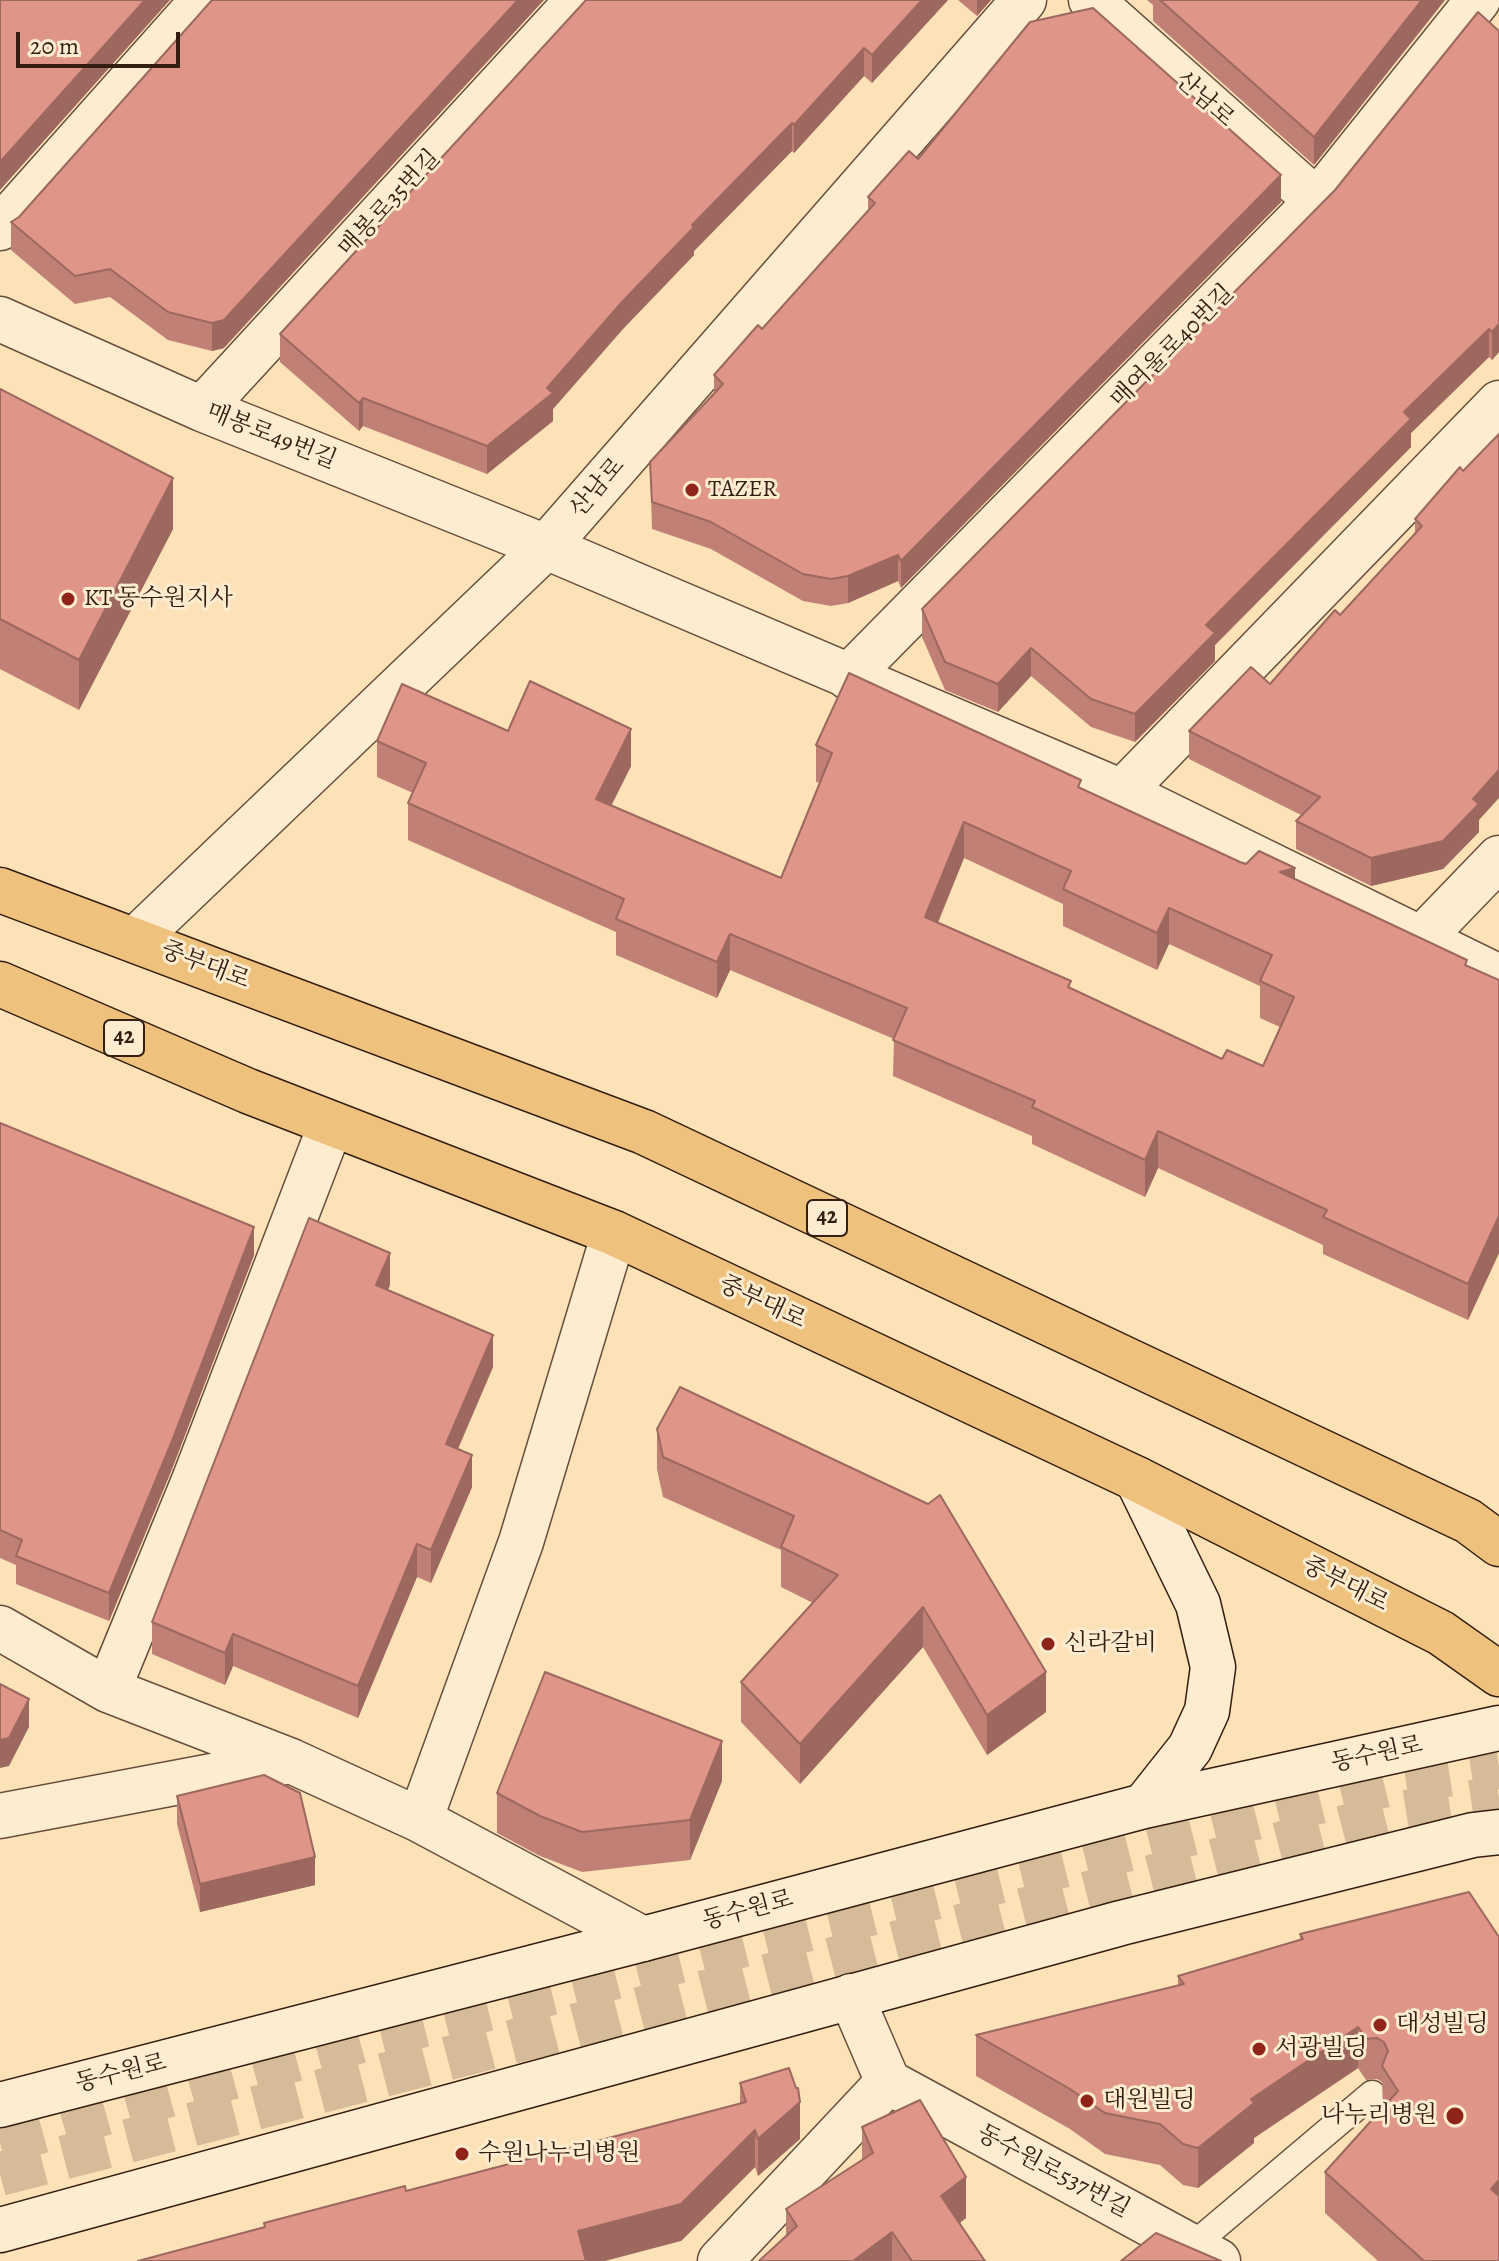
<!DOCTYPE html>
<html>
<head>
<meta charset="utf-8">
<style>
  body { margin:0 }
  #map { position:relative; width:1499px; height:2261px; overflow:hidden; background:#fde2b8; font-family:Alegreya,serif }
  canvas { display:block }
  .scale { position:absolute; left:16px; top:32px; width:164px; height:36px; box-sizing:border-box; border:4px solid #341d11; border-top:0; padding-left:10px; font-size:24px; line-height:28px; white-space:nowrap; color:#341d11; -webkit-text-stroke:6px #feecd1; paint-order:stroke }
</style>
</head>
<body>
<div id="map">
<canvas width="1499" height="2261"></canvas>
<div class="scale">20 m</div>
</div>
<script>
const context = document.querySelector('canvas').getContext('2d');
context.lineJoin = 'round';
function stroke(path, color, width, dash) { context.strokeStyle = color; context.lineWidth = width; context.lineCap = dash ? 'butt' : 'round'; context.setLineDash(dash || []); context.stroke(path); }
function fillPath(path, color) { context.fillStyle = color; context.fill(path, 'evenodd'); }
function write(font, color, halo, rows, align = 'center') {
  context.font = font + ' Alegreya,"Noto Serif KR",serif'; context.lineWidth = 6; context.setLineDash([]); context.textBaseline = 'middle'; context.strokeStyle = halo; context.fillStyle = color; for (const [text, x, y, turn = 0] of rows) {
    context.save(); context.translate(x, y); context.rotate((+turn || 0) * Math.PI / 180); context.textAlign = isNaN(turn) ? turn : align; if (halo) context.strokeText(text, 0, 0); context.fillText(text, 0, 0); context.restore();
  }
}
stroke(new Path2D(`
  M0,2143l368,-104 1027,-256 104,-16
  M0,2174l1399,-361 100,-15`), '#d5bb97', 44, [44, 22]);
const service = new Path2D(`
  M1191,2247l181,-153`);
const minor = new Path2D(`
  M1091,0l226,201
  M0,228l203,-228
  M0,319l202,90 344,138 576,245 377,185
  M202,409l376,-409
  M848,677l469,-476 161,-201
  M1122,792l377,-389
  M135,940l411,-393 478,-547
  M1420,940l79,-82
  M0,1628l108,62 183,71 129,59 223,119
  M108,1690l87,-212 136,-354
  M0,1816l291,-55
  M420,1820l101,-278 93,-309
  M888,2082l330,179
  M720,2261l168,-179 -37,-86`);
const secondary = new Path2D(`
  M1137,1479l61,125 15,63 -6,44 -17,37 -46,58
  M0,2105l643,-166 501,-133 355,-78
  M0,2230l1121,-307 352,-88 26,-3`);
const primary = new Path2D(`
  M0,890l644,242 824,389 31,23
  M0,984l248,107 366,142 523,246 304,154 58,41`);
stroke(service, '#664e3b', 29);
stroke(minor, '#664e3b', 47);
stroke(secondary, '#341d11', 47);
stroke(primary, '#341d11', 47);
stroke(service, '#feecd1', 26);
stroke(minor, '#feecd1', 44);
stroke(secondary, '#feecd1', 44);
stroke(primary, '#eec17c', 44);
fillPath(new Path2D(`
  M212,0l12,348 -12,3 -44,-11 -58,-43 -35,7 -64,-54v-28l8,-5z
  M586,0h362l-76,83 -8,-7 -70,77 -2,-2 -98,100v4l-72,75 -69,79v12l-66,53 -124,-48 -4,5 -79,-69v-28z
  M958,0h33l-14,16z
  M1147,0h298l-131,165 -161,-144v-16z
  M1499,31v321l-7,8 -3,-3 -78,76v14l-196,198v16l-80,81 -44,-15 -60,-51 -33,36 -53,-22 -23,-53v-28z
  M918,159l363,43 -380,386 -3,-7 -50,22 -17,3 -28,-5 -92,-52 -59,-20 -2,-67 64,-68v-19l48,-46 106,-118v-14z
  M0,389l173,140 -94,181 -79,-41z
  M1463,471l16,361 -36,37 -72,17 -75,-37v-28l5,-6 -112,-56v-28l81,-47 70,-69 75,-80v-16z
  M508,731l123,35 -20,40 170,72 39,-95 -4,-1v-37l265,43 159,74 55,18 172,86 32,14v273l-31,67 -145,-66v-9l-165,-77 -13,29 -113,-53v-8l-139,-60 1,-37 -164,-69 -13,28 -101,-43v-23l-208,-92v-37l5,-10 -36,-16v-36zM964,858l99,46v22l94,44 12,-26 91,42v32l20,9 -17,39 -41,-7 -151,-71 -133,-65z
  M0,1123l254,132 -82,214 -63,152 -93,-37v-19l-16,-7z
  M390,1285l-2,5 105,77 -35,82 14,38 -41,96 -14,-6 -59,141 -125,-52 -8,19 -73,-31v-32z
  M680,1387l366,325 -59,43 -64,-108 -123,137 -59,-62v-40l72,-79 -32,-16v-37l-118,-53 -6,-28v-40z
  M722,1781l-32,79 -108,12 -42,-16 -43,-23v-40z
  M177,1796l138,89 -115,27 -23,-88z
  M1300,1934l199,3v324h-121l-53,-48v-41l58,-64 -1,-26 -5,-3 -11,1 -8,-12 -104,70v5l-56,45 -15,-3 -23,-20 -55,-11 -35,-25 -94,-53v-41l202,-49v-10l122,-36z
  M740,2083l60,56 -42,37 -3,-9 -74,74 -417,-14v-4l142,-32 334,-88z
  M862,2127l104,91 -6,5 25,38h-226l27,-24v-28l76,-49z`), '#c08075');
fillPath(new Path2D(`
  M145,0h25l-170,190v-28z
  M518,0h26l-320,348 -12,3v-28z
  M922,0h26l-76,83v-28z
  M977,0h14l-14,16z
  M1422,0h23l-131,165v-28z
  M864,48v28l-70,77v-28z
  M792,123v28l-98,100v4l-72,75 -69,79v12l-66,53v-28l60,-58 75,-86 70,-77z
  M1281,175v27l-380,386v-27z
  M1499,324v28l-7,8v-28z
  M1489,329v28l-78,76v14l-196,198v16l-80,81v-28l71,-89 198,-213z
  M363,398v28l-4,5v-28z
  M173,478v51l-94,181v-50z
  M898,555v26l-50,22v-27z
  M1031,648v28l-33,36v-28z
  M631,729v37l-35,70v-37z
  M1499,770v28l-20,22v12l-36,37 -72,17v-28l102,-59z
  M964,822v36l-39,95v-36z
  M1295,868v37l-15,-33z
  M1169,908v36l-12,26v-37z
  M730,934v36l-13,28v-36z
  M1158,1131v37l-13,29v-37z
  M1499,1216v37l-31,67v-36z
  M254,1227v28l-82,214 -63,152v-28z
  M390,1253v32l-14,33v-33z
  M493,1335v32l-47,109v-32z
  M472,1455v32l-41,96v-33z
  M417,1544v33l-59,141v-32z
  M923,1607v40l-123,137v-40z
  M233,1634v32l-8,19v-32z
  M1046,1672v40l-59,43v-40z
  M29,1699v28l-20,39 -9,2v-28z
  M722,1741v40l-32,79v-40z
  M315,1857v28l-115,27v-28z
  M1358,2027v41l-104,70v5l-56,45v-40l53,-49z
  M800,2102v37l-42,37v-37z
  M755,2130v37l-74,74 -76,20h-27v-30z
  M966,2177v41l-25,18v-40z
  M1499,2180v41l-8,-32z
  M892,2232v29h-39z`), '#9c685f');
const building = new Path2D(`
  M0,0h145l-145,162z
  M212,0h306l-294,320 -12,3 -44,-11 -58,-43 -35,7 -64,-54 8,-5z
  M586,0h336l-50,55 -8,-7 -70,77 -2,-2 -100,102 2,2 -72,75 -75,86 6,5 -66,53 -124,-48 -4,5 -79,-69z
  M1160,0h262l-108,137z
  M1093,8l188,167 -380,386 -3,-6 -50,21 -17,3 -28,-5 -92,-52 -59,-20 -2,-40 73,-78 -9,-9 44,-50 4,4 113,-126 -7,-6 41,-46 9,8 112,-137z
  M1478,12l21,19v293l-7,8 -3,-3 -85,83 7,7 -205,206 9,8 -80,81 -44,-15 -60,-51 -33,36 -53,-22 -23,-53 413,-419z
  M0,389l173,89 -94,182 -79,-41z
  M1499,434v336l-26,29 6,5 -36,37 -72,17 -75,-37 24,-24 -131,-66 62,-64 19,17 65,-74 5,5 82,-89 -7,-7 45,-52 3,4z
  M849,673l232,107 -3,7 162,75 6,2 13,-13 36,17 -15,4 187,88 -2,5 34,15v236l-31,68 -145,-67 4,-7 -169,-79 -13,29 -113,-53 3,-6 -142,-61 14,-32 -177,-74 -13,28 -101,-43 8,-20 -216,-96 18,-40 -49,-22 25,-57 106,47 22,-50 101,48 -35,70 185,79 51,-125 -16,-8zM964,822l107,49 -8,18 94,44 12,-25 103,47 -12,26 34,16 -31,69 -36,-16 -5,9 -154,-72 3,-6 -146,-64z
  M0,1123l254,104 -82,214 -63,152 -93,-37 6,-16 -22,-10z
  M309,1218l81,35 -14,32 117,50 -47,109 26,11 -41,95 -14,-6 -59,142 -125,-52 -8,19 -73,-31z
  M680,1387l248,117 12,-9 106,177 -59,43 -64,-108 -123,137 -59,-62 97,-107 -57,-28 13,-31 -131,-59 -6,-28z
  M545,1672l177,69 -32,79 -108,12 -42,-16 -43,-23z
  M0,1684l29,15 -20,39 -9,2z
  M264,1775l36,18 15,64 -115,27 -23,-88z
  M1469,1892l30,45v243l-8,9 8,7v65h-75l-99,-89 73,-81 -16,-25 6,-15 -4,-9 -7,-4 -11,1 -8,-12 -107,72 3,4 -56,45 -15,-4 -23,-20 -55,-11 -35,-24 -94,-54 208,-51 -6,-8 125,-37 -3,-5z
  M789,2068l7,20h2l2,14 -42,37 -3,-9 -74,74 -103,27 8,30h-448l127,-34 -1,-4 141,-37 1,5 340,-89 -6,-19z
  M920,2100l46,77 -25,19 44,65h-73l-20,-29 -39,29h-94l38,-35 -11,-17 87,-56 -11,-26z
  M1156,2233l65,28h-100z`);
fillPath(building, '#df9588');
stroke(building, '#9c685f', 2);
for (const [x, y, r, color] of [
  [692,490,8,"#8f2418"],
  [68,599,8,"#8f2418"],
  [1048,1644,8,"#8f2418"],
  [1380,2025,8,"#8f2418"],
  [1259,2049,8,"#8f2418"],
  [1087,2101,8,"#8f2418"],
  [1455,2116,10,"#8f2418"],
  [462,2154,8,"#8f2418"]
]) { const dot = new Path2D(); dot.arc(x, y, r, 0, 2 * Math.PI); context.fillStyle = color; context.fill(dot); stroke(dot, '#feecd1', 3); }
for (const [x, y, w] of [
  [124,1038,40],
  [827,1218,40]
]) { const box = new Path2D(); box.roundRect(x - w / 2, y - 18, w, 36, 6); context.fillStyle = '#feecd1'; context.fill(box); stroke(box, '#341d11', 2); }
write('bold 22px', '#341d11', null, [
  ["42",124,1038],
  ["42",827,1218]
]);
write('24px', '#341d11', '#feecd1', [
  ["산남로",1204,100,42],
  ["매봉로35번길",390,204,-47],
  ["매여울로40번길",1173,347,-45],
  ["매봉로49번길",271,437,22],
  ["산남로",598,488,-49],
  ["중부대로",205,966,21],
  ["중부대로",762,1303,25],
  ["중부대로",1345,1585,27],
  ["동수원로",1377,1755,-12],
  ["동수원로",748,1911,-15],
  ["동수원로",121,2074,-14],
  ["동수원로537번길",1053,2172,28]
]);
write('24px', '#341d11', '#feecd1', [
  ["TAZER",708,490],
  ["KT 동수원지사",84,599],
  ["신라갈비",1064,1644],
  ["대성빌딩",1396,2025],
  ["서광빌딩",1275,2049],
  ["대원빌딩",1103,2101],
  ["나누리병원",1437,2116,"right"],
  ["수원나누리병원",478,2154]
], 'left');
</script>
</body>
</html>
